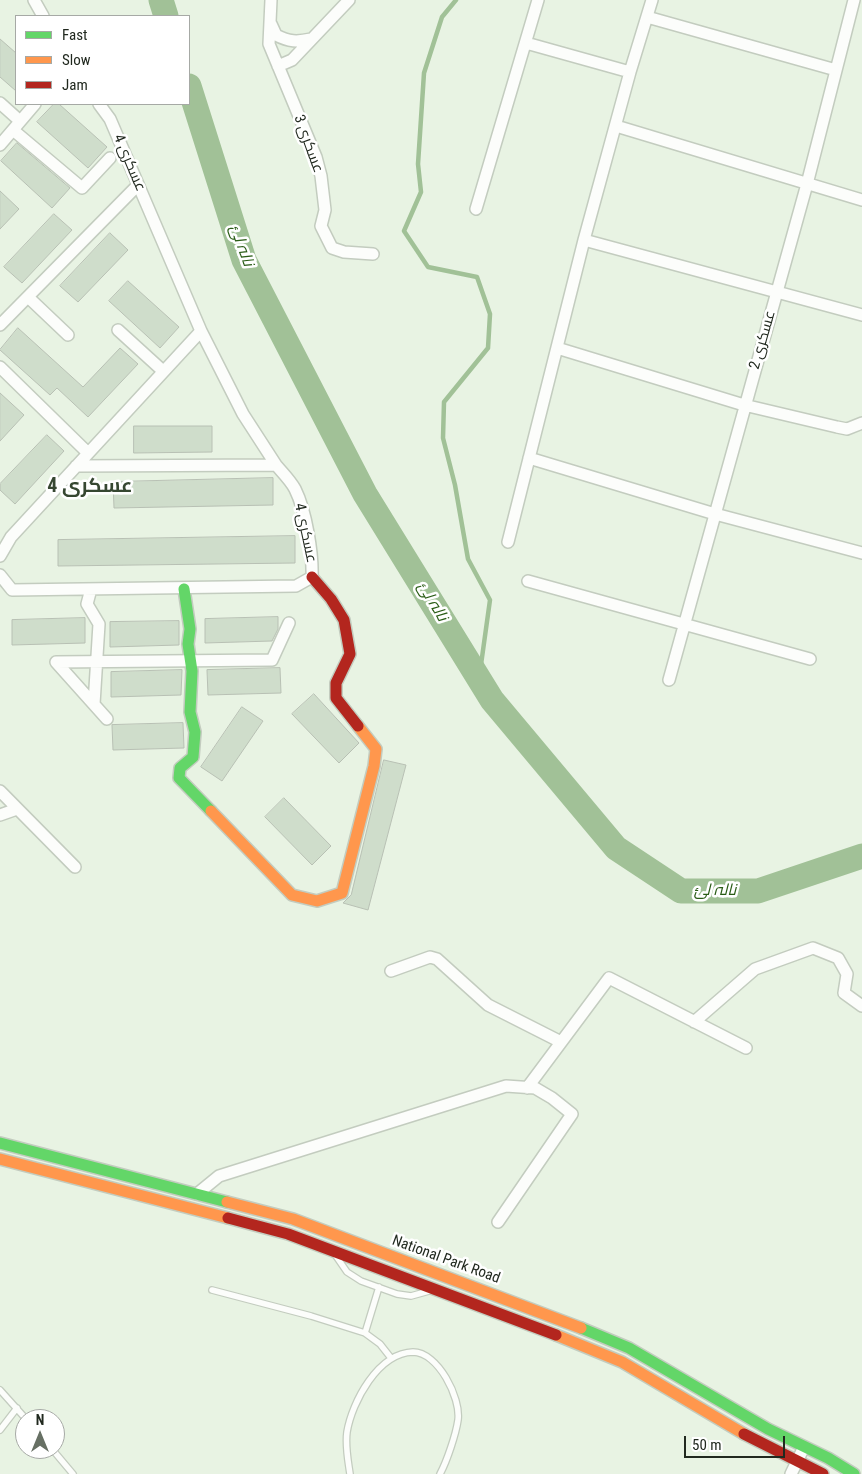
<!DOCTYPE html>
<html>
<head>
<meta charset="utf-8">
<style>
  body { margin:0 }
  #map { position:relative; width:862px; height:1474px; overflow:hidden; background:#e8f3e3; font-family:"Roboto Condensed",sans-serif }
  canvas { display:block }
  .legend { position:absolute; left:15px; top:15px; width:175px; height:90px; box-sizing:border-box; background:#fff; border:1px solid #a6a9a5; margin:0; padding:6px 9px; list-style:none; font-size:15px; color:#21291f }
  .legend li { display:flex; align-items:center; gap:10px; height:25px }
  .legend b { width:25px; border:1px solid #a6a9a5 }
  .north { position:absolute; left:15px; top:1409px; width:50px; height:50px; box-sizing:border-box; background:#fff; border:1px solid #a6a9a5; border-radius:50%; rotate:0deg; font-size:14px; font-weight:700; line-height:20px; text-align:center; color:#21291f }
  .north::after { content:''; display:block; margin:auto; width:18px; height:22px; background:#677064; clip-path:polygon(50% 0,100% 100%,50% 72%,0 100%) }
  .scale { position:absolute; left:684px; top:1436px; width:101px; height:22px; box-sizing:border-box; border:2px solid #21291f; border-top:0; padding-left:6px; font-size:15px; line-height:18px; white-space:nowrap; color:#21291f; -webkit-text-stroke:4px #fff; paint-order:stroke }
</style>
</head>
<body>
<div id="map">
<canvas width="862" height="1474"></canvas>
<ul class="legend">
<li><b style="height:6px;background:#63d668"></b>Fast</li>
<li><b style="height:6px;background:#ff974d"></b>Slow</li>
<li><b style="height:6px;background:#b3261e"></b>Jam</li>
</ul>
<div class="north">N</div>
<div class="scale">50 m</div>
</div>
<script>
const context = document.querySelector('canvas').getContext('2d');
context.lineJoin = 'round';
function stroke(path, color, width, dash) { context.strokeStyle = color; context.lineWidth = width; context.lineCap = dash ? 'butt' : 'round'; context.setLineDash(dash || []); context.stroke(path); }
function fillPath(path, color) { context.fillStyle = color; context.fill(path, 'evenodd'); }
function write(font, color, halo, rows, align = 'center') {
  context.font = font + ' "Roboto Condensed",Cairo,sans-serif'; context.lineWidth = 5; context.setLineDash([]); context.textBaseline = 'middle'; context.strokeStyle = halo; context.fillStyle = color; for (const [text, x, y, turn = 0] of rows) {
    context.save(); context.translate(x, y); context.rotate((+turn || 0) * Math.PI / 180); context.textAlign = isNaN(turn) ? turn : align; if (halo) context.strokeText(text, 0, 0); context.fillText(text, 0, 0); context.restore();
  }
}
stroke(new Path2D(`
  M456,0l-14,17 -18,56 -6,91 3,28 -17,39 24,36 49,10 13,37 -2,34 -44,54 -1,36 12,47 13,74 22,41 -11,79`), '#a1c197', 4.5);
stroke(new Path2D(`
  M161,0l5,16
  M189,86l55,174 121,234 127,206 124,148 65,43h77l104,-35`), '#a1c197', 25);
const building = new Path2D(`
  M0,39l16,14v38l-16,-14z
  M54,104h5l48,43 -19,21 -51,-46z
  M17,143l53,45 -18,20 -51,-47z
  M0,191l19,18 -19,20z
  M54,214l18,16 -50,53 -18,-16z
  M110,233l18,17 -50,52 -18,-16z
  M128,281l51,46 -19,21 -51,-47z
  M18,328l65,59 37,-39 18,16 -50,53 -31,-29 -7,7 -50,-45z
  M0,393l24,22 -24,26z
  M134,426h78v26l-78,1z
  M47,435l17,16 -49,53 -15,-14v-6z
  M273,478v27l-159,3 -1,-26z
  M295,536v27l-237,3v-26z
  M278,617v12l-6,12 -67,2v-24z
  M85,618v25l-73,2v-25z
  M179,621v24l-69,2v-25z
  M280,668l1,25 -73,2 -1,-25z
  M182,670l-1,25 -70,2v-25z
  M314,694l45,49 -20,20 -47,-49z
  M242,707l21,14 -41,60 -21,-14z
  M183,723l1,25 -71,2 -1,-25z
  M384,760l22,5 -38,145 -25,-7 8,-8z
  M284,798l47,48 -19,19 -47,-48z`);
fillPath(building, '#cfddcb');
stroke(building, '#b8c0b4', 1);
const lane = new Path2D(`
  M336,1256l11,16 14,9 36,13 14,2 18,-5
  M212,1290l99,26 54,17 15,11 11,14
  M365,1333l14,-46
  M0,1390l26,29
  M0,1430l17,-22
  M52,1449l21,25
  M350,1474c-2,-14 -5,-28 -3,-42 5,-30 31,-79 66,-80 25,0 48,46 45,68 -2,14 -11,41 -18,54`);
const street = new Path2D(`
  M34,0l9,16
  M271,0l-2,44 47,113 5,19 4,34 -4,16 11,22 12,4 29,2
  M647,17l189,53
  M271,24l5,11c13,7 21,7 35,4
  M526,43l104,29
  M278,66l14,-6 57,-60
  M0,103l20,18
  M616,126l246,74
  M13,130l69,58 28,-30
  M0,145l35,-41
  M476,209l62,-209
  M584,240l278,75
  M28,297l40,38
  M0,325l138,-140
  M118,330l45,41
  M201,331l42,83 33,51
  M557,348l187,57 93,22 10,2 15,-6
  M0,367l88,86
  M529,458l186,56 147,39
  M508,542l76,-302 46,-168 22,-72
  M0,556l11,-19 190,-206 -91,-212 -11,-15
  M0,575l12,15 284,-4 16,-9c1,-23 -6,-66 -17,-88 -4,-8 -13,-17 -19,-24l-200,1
  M528,581l282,78
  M91,589l-4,15 12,20 -5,80
  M669,680l138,-496 47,-184
  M107,719l-51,-57 216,-2 17,-37
  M0,791l75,76
  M0,815l17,-6
  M391,971l39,-14 7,2 51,46 73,37
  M694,1022l61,-53 58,-21 25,10 9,16 -3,19 18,13
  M527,1088l82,-110 137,70
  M197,1194l22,-18 287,-90 29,2 17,10 20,16 -74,108
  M791,1474l13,-27`);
const fast = new Path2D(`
  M184,589l6,40 -2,15 4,27 -2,41 5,20 -2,25 -13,11 -1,10 32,33
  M0,1143l227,59
  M581,1328l48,20 139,81 60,29 26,16`);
const slow = new Path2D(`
  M211,811l81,84 25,6 25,-8 32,-127 2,-17 -18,-23
  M0,1159l228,59
  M227,1202l66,17 288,109
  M556,1335l66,27 122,72`);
const jam = new Path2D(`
  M312,577l19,22 13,21 6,34 -14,29v15l22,28
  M228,1218l60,16 268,101
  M744,1434l79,40`);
stroke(lane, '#c3ccbf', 8);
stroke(street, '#c3ccbf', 14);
stroke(fast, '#c3ccbf', 14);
stroke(slow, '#c3ccbf', 14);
stroke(jam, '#c3ccbf', 14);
stroke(lane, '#fcfdfb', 5.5);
stroke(street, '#fcfdfb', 11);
stroke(fast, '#63d668', 11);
stroke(slow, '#ff974d', 11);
stroke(jam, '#b3261e', 11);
write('15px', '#21291f', '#fff', [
  ["عسکری 3",308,144,70],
  ["عسکری 4",129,163,67],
  ["عسکری 2",763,340,-74],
  ["عسکری 4",305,533,78],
  ["National Park Road",446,1260,20]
]);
write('italic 16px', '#295c15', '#fff', [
  ["نالہ لئ",241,246,70],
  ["نالہ لئ",432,602,59],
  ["نالہ لئ",715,891]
]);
write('bold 20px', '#364731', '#fff', [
  ["عسکری 4",90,487]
]);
</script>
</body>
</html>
